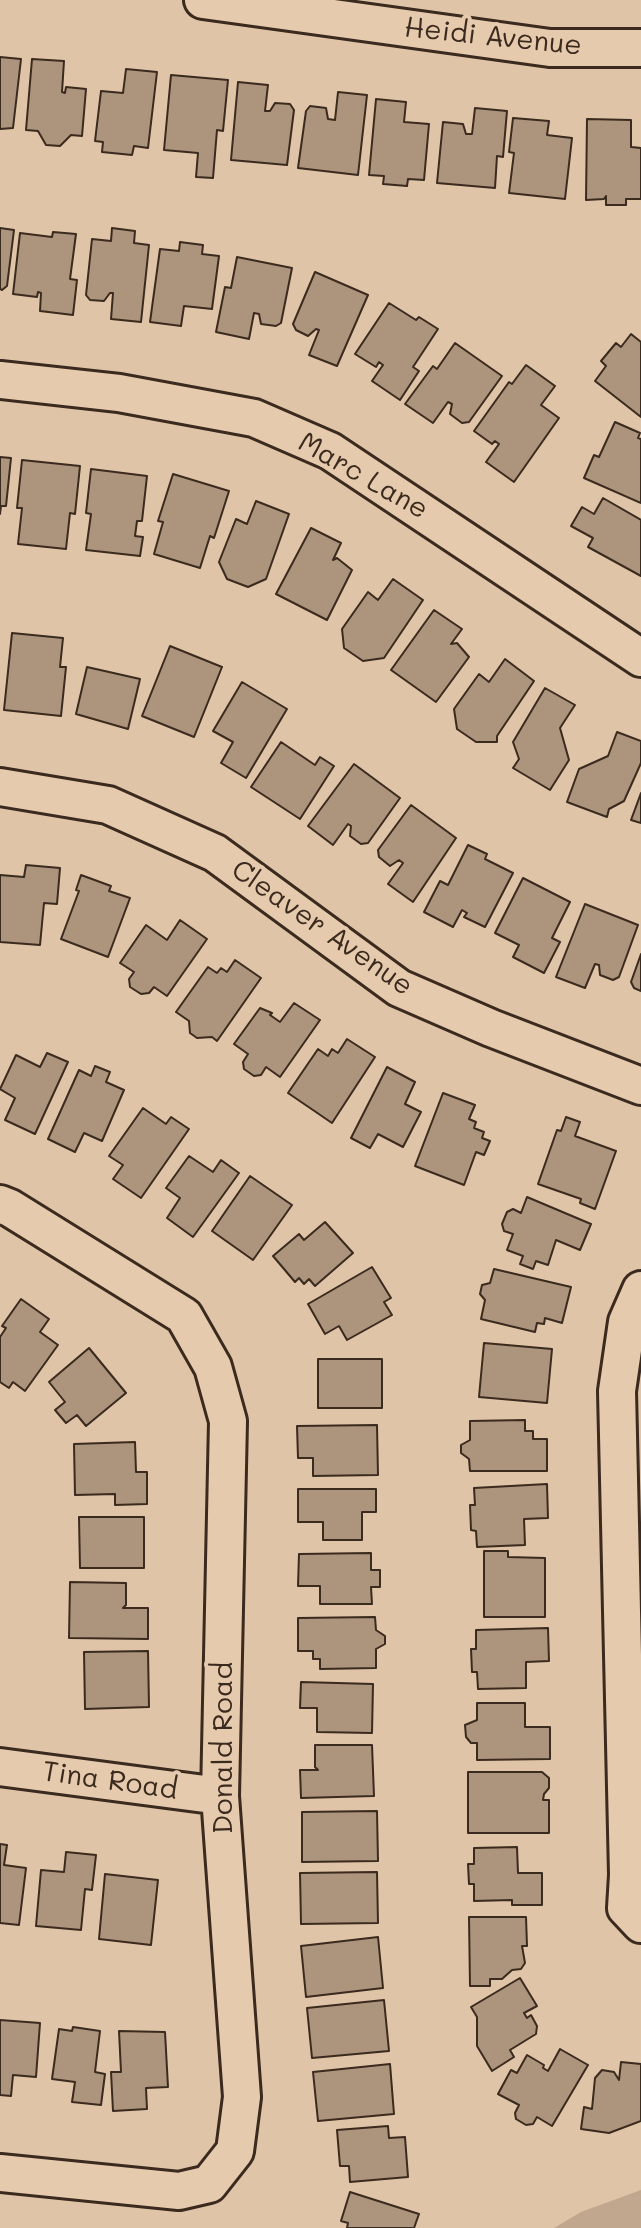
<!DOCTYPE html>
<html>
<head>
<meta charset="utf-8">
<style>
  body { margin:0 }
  canvas { display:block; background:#dfc4a7 }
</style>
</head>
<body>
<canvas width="641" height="2228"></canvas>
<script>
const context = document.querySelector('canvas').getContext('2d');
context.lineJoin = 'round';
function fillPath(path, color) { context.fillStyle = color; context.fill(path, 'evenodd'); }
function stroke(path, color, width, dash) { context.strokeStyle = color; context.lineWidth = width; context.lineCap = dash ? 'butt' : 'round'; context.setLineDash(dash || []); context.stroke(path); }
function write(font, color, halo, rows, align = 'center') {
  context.font = font + ' Mali,sans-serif'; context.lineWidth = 8; context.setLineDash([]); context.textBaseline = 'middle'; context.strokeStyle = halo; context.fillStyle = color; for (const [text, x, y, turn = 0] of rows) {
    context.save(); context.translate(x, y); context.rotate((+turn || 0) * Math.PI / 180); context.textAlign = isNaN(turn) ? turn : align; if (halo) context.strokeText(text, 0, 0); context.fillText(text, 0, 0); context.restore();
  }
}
fillPath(new Path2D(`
  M641,2190v38h-87l27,-16z`), '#c1a78e');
const building = new Path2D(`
  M0,57l21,2 -8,69 -13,1z
  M32,59l32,2 -2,31 3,1 1,-6 20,2 -4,47 -11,-1 -11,11 -14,-1 -8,-14 -12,-1z
  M126,69l31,3 -9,76 -14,-2 -2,9 -30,-3 1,-10 -8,-1 6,-50 22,2z
  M171,75l57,5 -5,51 -6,-1 -4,48 -17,-1 2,-24 -34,-3z
  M238,82l30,3 -3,26h5l5,-8 15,1 4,6 -7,55 -56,-5z
  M338,92l29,3 -9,80 -60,-7 8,-57 4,-5 16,2 2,11 7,1z
  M376,99l30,3 -2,20 25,2 -5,56 -16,-1 -1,7 -24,-2 1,-8 -15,-1z
  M475,108l32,3 -4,46 -6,-1 -2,32 -58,-5 6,-61 20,2 3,10h6z
  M513,118l36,3 -2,14 25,3 -7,61 -56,-6 5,-40 -5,-1z
  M587,119l44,1v27l10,1v51h-15v6h-20v-9l-2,3 -18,1z
  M0,228l14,2 -7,56 -5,4 -2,-1z
  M112,228l23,3 -1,12 15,2 -8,77 -30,-3 2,-26h-3l-6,8 -14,-1 -4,-5 6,-56 19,2z
  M53,232l23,2 -6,45 7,1 -4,35 -33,-4 1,-18 -3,-1 -1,5 -24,-3 7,-61 32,4z
  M180,242l23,3 -1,9 17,2 -7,53 -28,-3 -3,20 -31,-4 10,-73 19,2z
  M237,257l55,11 -11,55 -5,3 -15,-2 -2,-10 -5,-1 -5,26 -33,-7 9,-45 6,1z
  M315,272l53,23 -31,71 -28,-11 10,-25 -3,-1 -8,7 -12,-6 -3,-6z
  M389,303l27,17 3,-3 19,12 -25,38 6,4 -19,29 -28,-19 11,-16 -4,-3 -3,5 -21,-13z
  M631,334l10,8v75l-46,-36 11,-15 -5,-5 15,-18 5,4z
  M455,343l47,33 -33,46 -7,1 -12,-9 2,-10 -4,-2 -15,21 -28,-19 28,-38 4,3z
  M526,365l29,21 -14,19 18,13 -45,64 -28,-20 13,-18 -4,-3 -3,3 -18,-13 35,-49 3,2z
  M615,422l25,11 -2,5 3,1v64l-57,-25 10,-23 5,2z
  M0,457l11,1 -5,48h-5l-1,8z
  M22,460l58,6 -5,48 -5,-1 -4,36 -48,-5 4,-36h-5z
  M91,469l56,7 -5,45h-5l-2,15 8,1 -3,19 -54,-6 5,-36 -5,-1z
  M173,474l56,17 -15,47 -4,-2 -10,32 -46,-14 9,-32 -5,-1z
  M603,498l38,22v56l-53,-29 5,-9 -22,-12 11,-19 12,7z
  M256,501l33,13 -23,65 -18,8 -21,-8 -8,-17 17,-43 11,5z
  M311,528l30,15 -8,17 4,-2 15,12 -25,50 -51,-26z
  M393,579l30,21 -39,58 -21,3 -19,-13 -2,-19 26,-37 10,8z
  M434,610l28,19 -11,15 6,-1 12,14 -33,45 -45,-32z
  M12,633l51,5 -3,29h6l-5,49 -57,-6z
  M170,646l52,21 -28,70 -52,-21z
  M505,659l29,22 -37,55v6h-21l-19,-13 -3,-20 25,-35 10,8z
  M87,667l53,12 -12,50 -52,-15z
  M242,682l45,27 -41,69 -25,-15 12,-21 -20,-11z
  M545,688l30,17 -15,23 9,32 -19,30 -37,-22 6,-9 -6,-17z
  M617,732l24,9v22l-17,38 -15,8 -2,8 -40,-15 12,-33 29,-13z
  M281,742l34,23 5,-8 14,9 -34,53 -49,-32z
  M354,764l46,34 -32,45 -7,1 -11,-8 1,-10 -3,-2 -15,21 -25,-19z
  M641,793v30l-10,-3z
  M411,805l45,33 -43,64 -25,-18 15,-21 -4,-3 -9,6 -11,-9 -1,-7z
  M468,845l19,9 -2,5 28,14 -28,54 -21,-10 3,-4 -5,-3 -9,17 -29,-15 16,-31 8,4z
  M26,865l34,3 -3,36 -13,-1 -4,42 -40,-3v-67l24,2z
  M81,875l30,11 -2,5 21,7 -22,59 -47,-18 18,-48 -3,-1z
  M523,878l47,24 -18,36 8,4 -16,31 -31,-16 6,-12 -24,-12z
  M585,904l53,21 -19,52 -6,3 -13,-5 -1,-10 -4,-1 -10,24 -29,-11z
  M180,920l27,19 -40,57 -13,-9 -5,6 -8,1 -11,-7 -1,-8 5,-7 -14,-9 26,-38 21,15z
  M641,954v37l-7,-3 -3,-6z
  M235,960l26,18 -44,63 -5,-4 -15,1 -7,-5 -1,-12 -13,-9 32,-45 9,6 4,-5 6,4z
  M294,1003l26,17 -40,57 -14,-10 -5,8 -7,1 -10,-7 -1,-7 5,-8 -14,-10 26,-36 12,5 -2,2 10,7z
  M347,1039l28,18 -43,66 -44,-30 30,-44 10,7 4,-7 6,4z
  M47,1053l21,9 -33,72 -30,-14 10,-22 -15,-9 16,-34 24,12z
  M95,1066l15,6 -4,10 18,8 -22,51 -18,-8 -9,19 -27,-13 31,-69 12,6z
  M387,1067l28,15 -10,22 16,8 -18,35 -25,-13 -8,14 -19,-10z
  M443,1093l32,12 -6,14 7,3 -2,6 10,4 -2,6 8,3 -6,14 -8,-3 -12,33 -49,-19z
  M143,1108l23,16 5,-7 18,12 -48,69 -28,-19 10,-14 -14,-9z
  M566,1117l14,5 -5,14 41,15 -21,58 -15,-6 1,-4 -43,-15 19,-54 4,1z
  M189,1156l24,16 8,-12 18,13 -46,64 -26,-19 13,-20 -14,-10z
  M250,1176l42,29 -39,55 -41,-29z
  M527,1197l64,27 -11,26 -24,-10 -8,25 -12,-4 -3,8 -13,-5 3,-8 -16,-6 6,-16 -9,-3 -2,-7 5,-12 6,-3 8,4z
  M325,1222l28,31 -38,33 -6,-7 -5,5 -5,-6 -4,4 -22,-26 26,-22 5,6z
  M372,1267l19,31 -7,4 8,13 -45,25 -8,-14 -14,8 -17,-30z
  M494,1269l77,18 -9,36 -17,-5 -1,6 -7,-1 -2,9 -54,-13 4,-19 -5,-6 2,-9 8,-2z
  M21,1299l28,20 -9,13 18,13 -33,46 -12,-9 -4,6 -9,-6v-45l6,-9 -4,-2z
  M484,1343l68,6 -5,54 -68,-6z
  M89,1348l37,45 -40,33 -9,-11 -11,8 -11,-13 10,-8 -16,-20z
  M318,1359h64v49h-64z
  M525,1420v11h8v8h14v32h-77l-1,-12 -8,-6v-8l9,-5v-19z
  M377,1425l1,50 -65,1v-18h-15l-1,-32z
  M135,1442l1,30h11v32l-32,1v-11l-40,1 -1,-51z
  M547,1484l1,34 -24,1 1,26 -48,2 -1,-16 -5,-1 -1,-25h5l-1,-17z
  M298,1489h78v23h-14v28h-39v-18h-25z
  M79,1517h65v51h-64z
  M484,1551h24v6l37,1v59h-61z
  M371,1553v17h9v17h-9l1,17h-52v-18h-22l1,-32z
  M70,1582l56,1v22l-3,3h25v31l-79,-1z
  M375,1617l1,13 9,6v8l-9,5v19l-56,1v-10h-7v-8h-15v-33z
  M548,1628l1,33 -23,1v26l-48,1 -1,-17h-5l-1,-23h5v-19z
  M148,1651l1,56 -64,2 -1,-57z
  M301,1682l72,2 -1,49 -55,-1v-24h-17z
  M477,1703h48v24h25v32l-73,1v-17h-6l-5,-6 -1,-12 12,-5z
  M315,1745h57l2,51 -73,2 -1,-28h18l-3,-3z
  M468,1772h74l7,6v10l-5,6 -1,6h6v33h-81z
  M377,1811l1,50 -76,1v-50z
  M0,1844l7,1 -3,20 22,3 -7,57 -19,-2z
  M517,1847l1,26h24v32h-30v-5l-38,1v-17h-5l-1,-20h6v-16z
  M66,1852l30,3 -4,35 -7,-1 -4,41 -45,-4 5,-56 23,2z
  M377,1872l1,51 -77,1 -1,-51z
  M105,1874l53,6 -7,65 -52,-6z
  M469,1917h57l1,29h-5l3,17 -4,6 -9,1 -10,9h-12v7h-20z
  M378,1937l5,51 -77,9 -5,-51z
  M520,1978l17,28 -13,7 3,5 4,-3 6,11 -1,8 -26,16 4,7 -22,14 -15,-25v-29l-6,-10z
  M384,2000l5,51 -77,7 -5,-50z
  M0,2020l40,3 -4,54 -23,-2 -2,21 -11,-1z
  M73,2027l27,4 -5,41 10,2 -4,31 -29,-3 3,-20 -23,-3 7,-50 13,2z
  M119,2031l46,1 3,55 -22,1 1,21 -34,2 -2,-39h10z
  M560,2049l28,16 -36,61 -15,-9 -4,7 -7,1 -10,-6 -1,-6 4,-8 -21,-11 13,-24 6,3 10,-18 17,10 -1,3 5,3z
  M621,2062l20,2v57l-32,12 -28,-4 3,-22 8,2 3,-31 7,-8 12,2 5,8z
  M390,2064l4,50 -76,7 -5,-49z
  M388,2126l1,12 16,-1 3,40 -58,5 -1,-16h-9l-3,-36z
  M350,2192l69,22 -5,14h-67l1,-5 -7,-2z`);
fillPath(building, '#ac947d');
stroke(building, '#3b2a1e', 2);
const minor = new Path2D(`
  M203,0l347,48h91
  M0,380l119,13 135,25 76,33 311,207
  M0,787l108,18 107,48 184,135 92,40 150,58
  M0,1204l10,4 174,108 29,51 15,54 -8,375 22,301 -7,54 -26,33 -30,7 -179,-18
  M641,1290l-14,32 -10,69 11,484 -2,33 15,16
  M0,1767l220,29`);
stroke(minor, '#3b2a1e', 42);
stroke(minor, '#e6caad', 36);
write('28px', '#3b2a1e', '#e6caad', [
  ["Heidi Avenue",493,37,6],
  ["Marc Lane",363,476,30],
  ["Cleaver Avenue",322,928,35],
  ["Donald Road",223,1748,-90],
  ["Tina Road",110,1781,8]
]);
</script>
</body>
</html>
